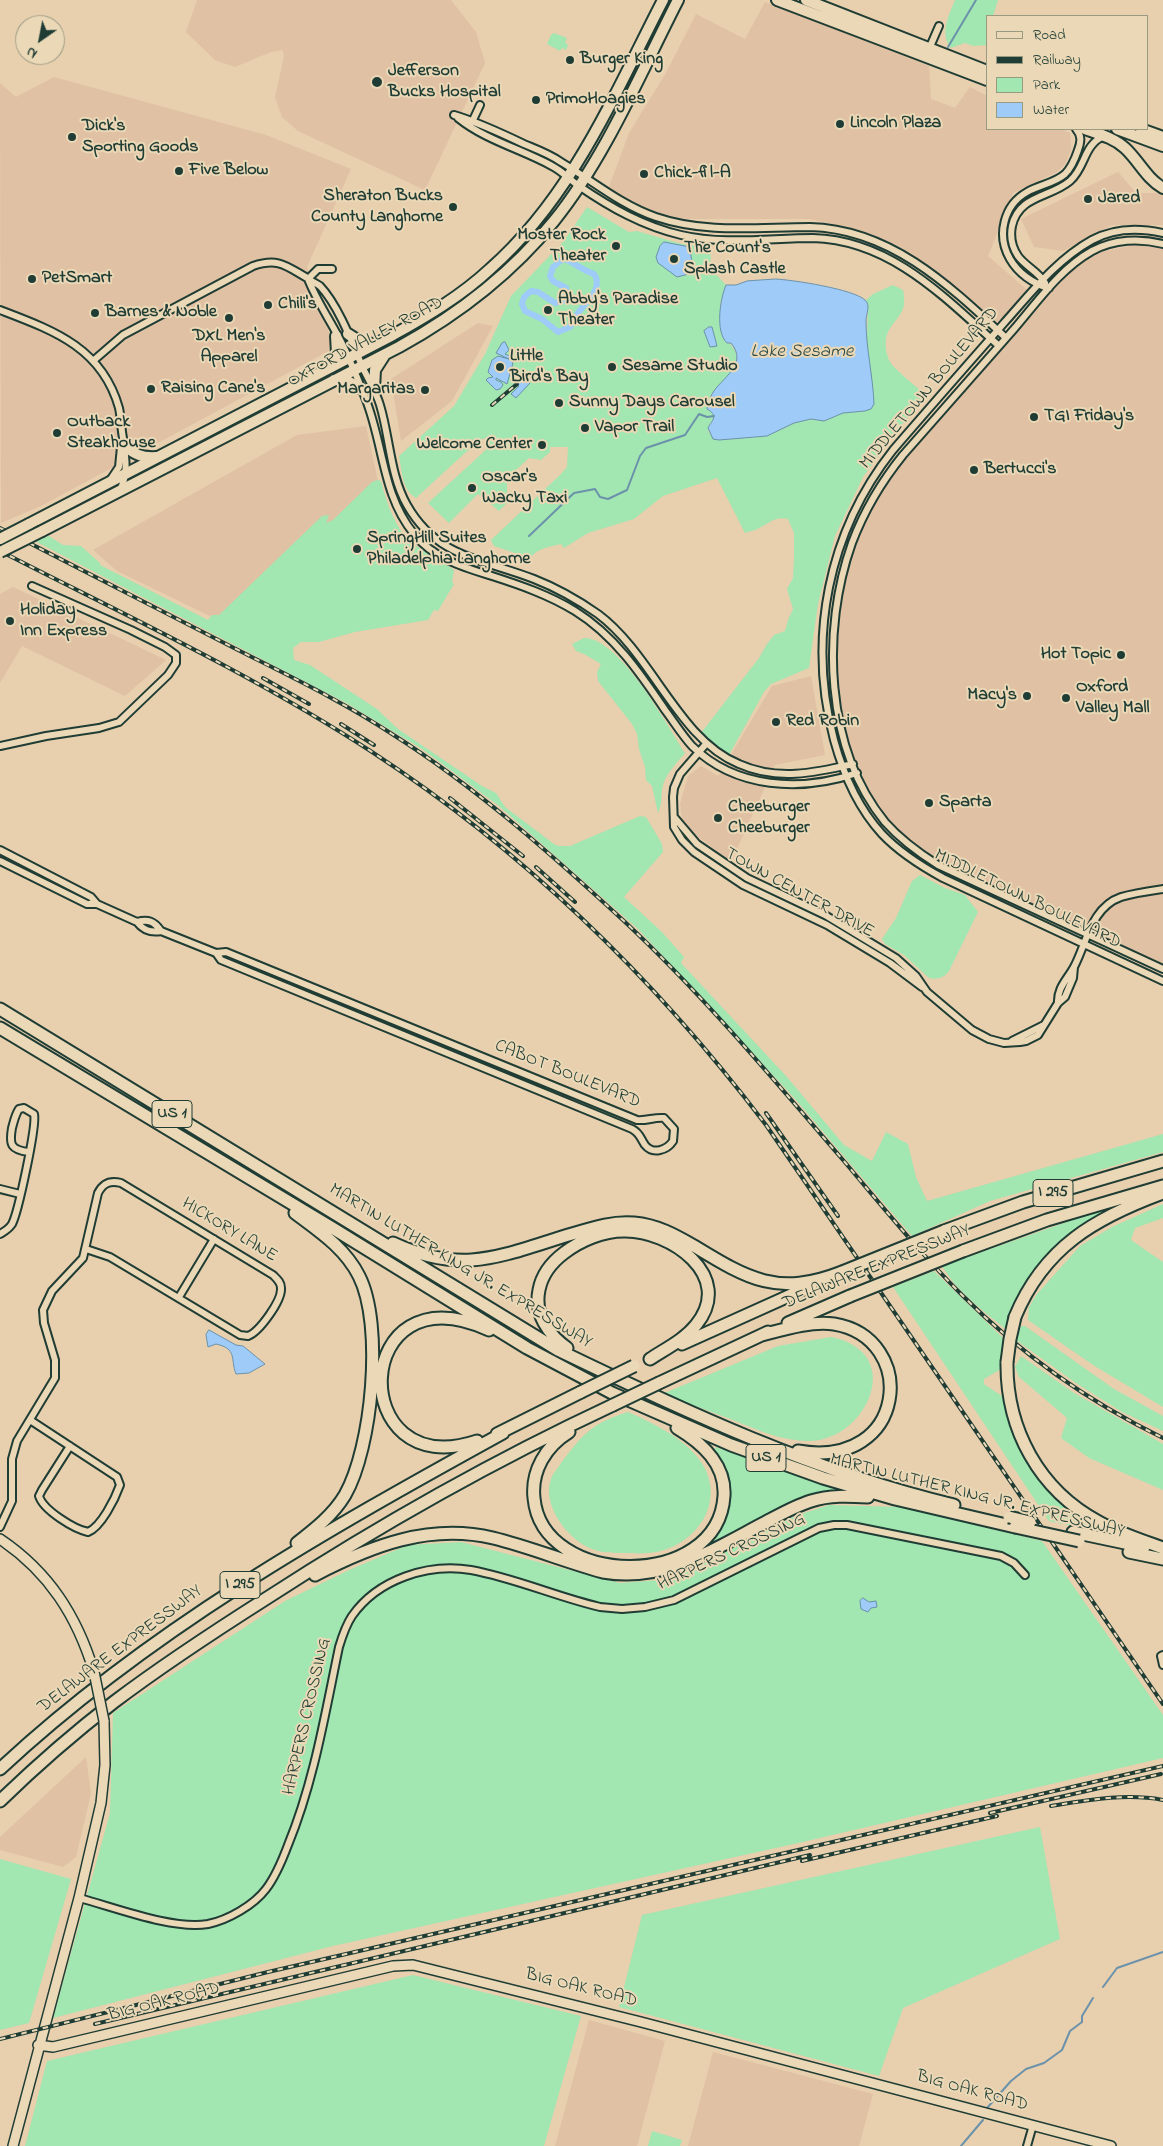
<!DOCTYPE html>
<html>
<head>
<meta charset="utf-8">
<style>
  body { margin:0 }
  #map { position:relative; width:1163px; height:2146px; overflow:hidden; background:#e8cfae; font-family:"Indie Flower",sans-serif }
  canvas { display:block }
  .legend { position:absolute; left:986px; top:15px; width:162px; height:115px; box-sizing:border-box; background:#ebd8b6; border:1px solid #999a82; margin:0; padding:6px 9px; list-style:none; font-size:15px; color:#1f3d34 }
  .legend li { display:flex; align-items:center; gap:10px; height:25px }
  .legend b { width:25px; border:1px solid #999a82 }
  .north { position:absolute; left:15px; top:15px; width:50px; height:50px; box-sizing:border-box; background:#ebd8b6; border:1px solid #999a82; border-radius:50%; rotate:213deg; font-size:14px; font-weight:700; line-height:20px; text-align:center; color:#1f3d34 }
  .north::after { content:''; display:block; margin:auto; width:18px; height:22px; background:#1f3d34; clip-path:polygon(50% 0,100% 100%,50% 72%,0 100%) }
</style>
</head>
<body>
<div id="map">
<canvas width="1163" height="2146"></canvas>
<ul class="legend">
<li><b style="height:6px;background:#ebd8b6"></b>Road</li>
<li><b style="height:6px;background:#1f3d34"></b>Railway</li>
<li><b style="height:14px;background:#a2e6b1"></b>Park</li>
<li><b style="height:14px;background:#9ecbf8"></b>Water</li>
</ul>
<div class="north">N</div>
</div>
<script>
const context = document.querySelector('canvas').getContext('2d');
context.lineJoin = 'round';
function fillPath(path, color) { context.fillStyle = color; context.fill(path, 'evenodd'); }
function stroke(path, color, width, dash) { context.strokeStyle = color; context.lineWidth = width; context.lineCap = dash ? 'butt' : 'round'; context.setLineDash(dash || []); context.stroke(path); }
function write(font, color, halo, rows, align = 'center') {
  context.font = font + ' "Indie Flower",sans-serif'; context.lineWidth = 4; context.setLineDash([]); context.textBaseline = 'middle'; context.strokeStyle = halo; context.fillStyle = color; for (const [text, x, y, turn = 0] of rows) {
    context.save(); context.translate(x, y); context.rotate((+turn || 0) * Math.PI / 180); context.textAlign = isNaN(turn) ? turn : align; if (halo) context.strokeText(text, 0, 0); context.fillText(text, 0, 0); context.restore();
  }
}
fillPath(new Path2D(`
  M197,0h254l25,32 9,31 -60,127 -127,-59 -16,-14 -7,-20 9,-40 -1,-7 -12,2 -36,15 -20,-7 -29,-28z
  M765,2l164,64 2,33 24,9 15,-21 17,9v33h74l9,4 1,17 -5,13 -9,9 -44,21 -25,63 39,34 -29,33 -61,-49 -45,-31 -37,-14 -45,-10h-124l-23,-5 -33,-12 -21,-15 20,-54 37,-60 30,-59 49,25z
  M54,77l212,58 85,34 -44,98 27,81 -293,158 -40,17 -1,-440 16,14z
  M1118,172l18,21h27v32h-51l-49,26 -29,-4 -13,-28z
  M1141,244l22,3v718l-24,-10 -33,-21 -62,-25 -93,-42 -30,-16 -22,-19 -14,-17 -22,-33 -21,-60 -6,-51 2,-61 11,-50 11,-33 33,-54 163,-188 23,-24 17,-8z
  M478,323l15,3 -41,75 -51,40 -10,-62z
  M366,426l28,129 -174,66 -103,-50 -24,-21 204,-115z
  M13,587l153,73 -41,36 -103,-50 -22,37v-89z
  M811,676l14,79 -50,10 -44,97 -48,-37 -3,-21 8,-28 13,-10 17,10 54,-90z
  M86,1757l5,36 -15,64 -13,10 -63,-17v-13z
  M589,2020l76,21 -28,105h-82z
  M713,2052l160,42 -14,52h-171z`), '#e0c1a3');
fillPath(new Path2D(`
  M955,0h43l-5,16h-6v29l-14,1 -8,-3 -14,5c-12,-14 -2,-33 4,-48z
  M554,33l13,5 -2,4 3,3 -2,5 -4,-2 -2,3 -13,-7 4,-9z
  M587,207l42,25 8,-1 45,13 24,3 5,4 -1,17 16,17 -6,20 2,31 2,4c13,6 17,21 7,33 -5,8 -14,12 -19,20 -2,5 -4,11 -5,16l6,4 1,4 -6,15 11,8 48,-4 27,-13 17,-4 13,2 19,-8 22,-2 9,-13c-2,-19 -8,-40 -7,-59 0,-9 2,-32 -1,-39l7,-6 20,-9 10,5c5,24 -6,25 -15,42 -5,10 -2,26 5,34 9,9 20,18 29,26l1,8 -25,29 -35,48 -28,59 -17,68 -9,64 -38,16 -7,8 -35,63 -20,-13 -8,-9 58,-75 8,-14 7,-9 11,-4 3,-11 5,-11 -6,-20 6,-11 1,-21v-24l-6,-14c-12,-3 -17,3 -27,8 -4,3 -11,4 -16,6l-28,-55 -54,18 -29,23 -46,14 -24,15 -3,-4c-11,3 -24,4 -31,14l-36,-12 -3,-6 70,-66 6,-7 1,-20h-18v5l-9,8 -12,-2 -22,20v25l-8,8 -21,-17 -29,29 -21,-20 62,-57v-8l-8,1 -16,13 -50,46c-14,-8 -14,-27 -17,-42l55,-50 31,-52 26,-58 52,-54z
  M377,480l4,1c6,23 14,49 34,64 12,9 27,16 39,25l-2,12 2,2 -16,27 -4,-1 -6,10 -73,12 -36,10h-18l-8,6 1,12 16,5 67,44 21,20 84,57 14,7 9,14 49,37 5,2h11l70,-30 6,1 16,27 1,8 -39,45 38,35 22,25 -3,6 106,114 57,68 28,16 14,-29 22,12 8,33 11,24 236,-67v18l-173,49 -78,35 -116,-136 -158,-171 -139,-123 -77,-57 -74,-45 -313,-163 14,-5 14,9 18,1 19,17v2l108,55 4,-5h7l103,-99 7,-1 -3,8 7,-3 39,-38z
  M584,638c35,-1 83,87 101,115 -9,11 -21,22 -23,37 -1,9 0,15 -4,23l-6,-27 -6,-6 -1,-13 -6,-18 -2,-15 -5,-10 -34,-43 -1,-9 4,-8 -17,-10 -8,-3 -4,-7z
  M920,875l25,13 20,7 13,17 -29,59c-5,7 -12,9 -20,7l-25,-23 -19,-11 -3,-5 14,-21 16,-37z
  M1133,1201l-63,36 -62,94c-23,-19 -50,-38 -66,-65l139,-49z
  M1163,1204v14l-28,10 -4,12 32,22v145l-70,-42 -65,-45 1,-13 8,-13 43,-48 32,-19z
  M934,1271l71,69 -2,28 -19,11v5l21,14 10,36 75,88 -3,7 -38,-8 -156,-234z
  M1021,1326h4l89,63 49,27v15l-41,-19 -46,-29 -60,-43z
  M831,1337c76,15 36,102 -20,104 -27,1 -53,-11 -78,-21 -24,-9 -48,-18 -71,-26l116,-48z
  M1021,1356l53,37 89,51v46l-74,-32 -28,-20 6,-20 -48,-41 -4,-10z
  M628,1412c30,13 77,36 82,72 6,36 -27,67 -62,69 -8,1 -16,0 -23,0 -10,0 -21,0 -30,-3 -25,-7 -54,-44 -44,-71 2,-6 7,-11 10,-16 22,-29 31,-40 67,-51z
  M716,1447l131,46 -24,2 -132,61c14,-11 33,-28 35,-47 0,-9 -11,-46 -13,-58z
  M829,1505l71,2 142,34 121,174v43l-369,86 -461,102 -280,72 57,-205 3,-100 172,-112 64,-31 59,-25 53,-3 159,41 54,-4 121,-63z
  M1040,1827l20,112 -157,69 -24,68 -260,-69 23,-92z
  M0,1859l71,20 -42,144 -29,7z
  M413,1975l168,41 -37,130h-519l22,-85z
  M652,2131l30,9 -2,6h-32z`), '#a2e6b1');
const water = new Path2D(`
  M664,242l26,5 3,26 -16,4 -19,-14 -2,-6 4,-11z
  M776,279c17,1 77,10 89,21 6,5 1,14 1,21 0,28 7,55 8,83l-3,5 -6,2 -22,2 -19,8 -13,-2 -17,4 -27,13 -48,4 -6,-1 -5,-11c4,-8 11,-12 -1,-19 1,-5 3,-11 5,-15 9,-16 37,-29 19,-51h-4c-12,-11 -7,-44 -1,-58h10l11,-4z
  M709,327h3l5,19 -7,1 -6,-16z
  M505,342l4,8 -4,4 5,2 1,5 2,2 -6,21 -11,-6v2l5,2 2,3 -3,4 -4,1 -10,-10 2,-2 5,-1 -5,-5 4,-12 6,-4 11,3 -13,-6 6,-10z
  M525,377l5,6 -14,15 -5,-4 8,-8h-3l-2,-2 10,-4z
  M209,1330l27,15 7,1 22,18 -16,9 -13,1c-6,-15 2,-25 -20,-30l-8,3 -2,-12z
  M863,1598l6,4 7,-1 1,6 -6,1 -3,4 -7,-3 -1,-8z`);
fillPath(water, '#9ecbf8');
stroke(water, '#6b92aa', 1);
stroke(new Path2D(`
  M948,47l28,-47
  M529,536l45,-43 21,-4 5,8 8,2 19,-9 13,-34 6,-8 39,-13 14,-21 8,3 7,-1
  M1103,1987l14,-19 46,-16
  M987,2108l24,-27 15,-12 18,-6 18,-13 8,-19 12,-9v-6l11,-18
  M961,2146l22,-26`), '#6b92aa', 2);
stroke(new Path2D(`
  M563,259c8,1 20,12 31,15 10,14 -8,28 -16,39 -3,4 -5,10 -8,14l-12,5 -16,-13 -17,-8 -3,-7 2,-7 7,-6 7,1 17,11 8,-2 4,-8 -1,-5 -13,-7 -3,-5 3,-9z`), '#9ecbf8', 6);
const street = new Path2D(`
  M929,49l10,-23
  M454,115c24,7 47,18 70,29 12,5 26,10 37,18 32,19 60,43 95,55 50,17 102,10 154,10 81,2 140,59 196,111
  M458,118c27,22 63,31 94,48 10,5 18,14 27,20 32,22 64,40 102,49 43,10 89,3 132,3 78,2 132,60 186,108
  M473,120l7,-15
  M1163,233c-23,-5 -49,-5 -71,7 -36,20 -61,53 -88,83 -37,42 -74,84 -111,127 -65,82 -86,188 -59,290 9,33 24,68 48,94 17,18 39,32 61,44l220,103
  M1163,244c-23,-6 -49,-5 -71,7 -32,18 -54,50 -78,78 -37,42 -74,84 -111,126 -21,26 -39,56 -51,88 -31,87 -27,205 33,279 15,17 34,31 53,43l225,104
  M308,279c11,28 30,52 41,80 6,13 12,28 17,41 18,46 16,95 48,134 20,25 49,33 78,42 28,9 57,19 83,35 39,24 65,62 90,99 9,12 17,25 27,36 44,43 109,46 165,27
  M308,279l10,-10h14
  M1045,283c-6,-11 -20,-17 -27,-27 -6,-9 -8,-20 -6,-30 7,-31 38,-28 58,-45 16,-14 13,-36 34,-45
  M1049,288c-16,-4 -31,-15 -39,-29 -14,-24 -6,-54 17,-67 12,-7 28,-9 38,-18 7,-7 10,-15 13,-24 3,-8 4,-14 -2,-21
  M0,310c52,20 102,37 119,98 2,9 2,20 4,30 2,18 6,35 -3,52
  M93,361l30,-26 130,-69c27,-9 34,1 56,13 3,3 7,4 11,7 18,19 32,56 42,80 6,13 14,25 18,39 10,33 10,70 27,100 30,53 76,54 127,74 23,9 44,21 64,35 55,41 80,125 141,150 38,17 75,9 114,0
  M111,479l8,-12 2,-20
  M706,744l-26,30 -6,14 -1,9 1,30 8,13 12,12 49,33 84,40 63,38 32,24
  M0,746l46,-10 53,-8 20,-6 49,-47 8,-12v-8l-11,-8 -34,-17 -99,-44
  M674,817l23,27 50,34 78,37 71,43 20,18 11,16 45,38 17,9 15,4 16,-1 6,-1 12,-6 20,-32 7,-6 8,-19 1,-11
  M0,850l91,47 6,7
  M0,861l87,43h10l40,18
  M161,931c-11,2 -18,-1 -24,-9 11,-3 17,-1 24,9l55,22
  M226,952l411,168c10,1 17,-3 27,-2l10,11 -1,12c-6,9 -20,14 -28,4 -5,-7 -5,-12 -13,-16l-411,-169 -5,-7z
  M1058,1003c-1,-16 10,-24 17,-38 12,-24 17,-58 46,-68 13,-4 28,-6 42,-8
  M1012,1041l32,-16
  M0,1189l20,5
  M0,1234c5,-3 9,-5 12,-10 6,-11 25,-99 22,-110l-10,-6 -5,1c-4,6 -5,12 -7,19 -3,17 -1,22 17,24
  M179,1297l35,-58
  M30,1420l87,57 3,8c-5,14 -19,42 -32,47 -14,-3 -45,-22 -49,-36l3,-6 28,-44
  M0,1527l12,-26v-42l5,-18 38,-63v-18l-11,-37 -1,-13 9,-19 31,-33 15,-65c5,-10 12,-13 23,-10l152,92c4,4 8,7 8,13 1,13 -22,44 -33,48l-8,-1 -130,-78 -24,-8
  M1163,1655l-2,1 2,9
  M79,1898c35,9 93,32 129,26 20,-4 46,-19 58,-35 10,-13 16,-28 22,-44 26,-63 37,-131 51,-198 3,-10 7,-22 13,-31 26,-37 76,-53 119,-46 44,8 86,27 129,37l22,2 23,-2 29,-7 145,-72 15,-3h13l154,31 13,7 11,12
  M1027,2146l6,-21`);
const secondary = new Path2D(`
  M0,1539c49,33 77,77 94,133
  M38,2045l15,2 340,-81 20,-1 228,57 470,124
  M13,2146l66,-248 22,-95 4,-38 -1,-44`);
const primary = new Path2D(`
  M777,0l210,80
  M806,0l181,71
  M1085,129c14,5 29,9 40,19 14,13 21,30 38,40
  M1117,129l46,17
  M1141,129l22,8
  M348,334l14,9 12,1
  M326,369l11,-16 -1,-17
  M334,380h12l14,8
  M374,389l1,-19 9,-14
  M123,443c9,11 19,15 33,14
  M29,524l364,-189c34,-19 68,-39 97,-66 82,-72 124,-174 173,-269
  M42,531l357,-184c60,-33 112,-73 155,-126 51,-63 87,-149 124,-221`);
const highway = new Path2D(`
  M0,1009l558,341c128,62 257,122 396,155
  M0,1028l334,201 193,119 85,45 119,52 92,33 72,21 120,28
  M295,1213c24,18 50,35 64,63 25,49 13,172 -14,219 -12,20 -30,34 -48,48
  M944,1231l79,-29 140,-41
  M393,1243c71,33 109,12 179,-9 20,-6 41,-13 62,-11 23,2 41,12 60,23 54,33 84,51 148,26
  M963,1251l84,-31 116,-34
  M1015,1317c29,-70 80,-99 148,-124
  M788,1323l62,-27
  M762,1335c23,-6 48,-14 72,-11 85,14 74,146 -36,127
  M682,1344l129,-58
  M567,1348c-19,-14 -33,-34 -28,-58 3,-16 13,-28 25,-37 17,-13 39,-22 60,-22 46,-1 112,45 72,94 -12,15 -31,24 -46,34
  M1007,1362c-1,67 32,128 92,160 20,11 42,18 64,26
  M659,1383l109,-51
  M569,1432c-23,14 -38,39 -35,66 8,90 184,93 190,-2 2,-32 -22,-53 -47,-68
  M497,1434l84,-42
  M477,1441c-132,44 -127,-175 12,-111
  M1073,1532l71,15
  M1129,1552l34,7
  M315,1575c56,-29 114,-52 178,-37 37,9 73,24 110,34 61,11 111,-23 163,-50 15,-8 29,-16 45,-21 19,-6 38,-5 57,-4
  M0,1769c149,-139 325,-238 503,-336
  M0,1801c36,-35 74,-68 114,-99 49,-37 101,-71 153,-104 111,-72 226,-137 346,-193`);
stroke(street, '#1f3d34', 10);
stroke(secondary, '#1f3d34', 12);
stroke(primary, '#1f3d34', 14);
stroke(highway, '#1f3d34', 15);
stroke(street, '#ebd8b6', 6);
stroke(secondary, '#ebd8b6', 9);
stroke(primary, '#ebd8b6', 10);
stroke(highway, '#ebd8b6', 11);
const rail = new Path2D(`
  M492,405l25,-21
  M0,528c78,40 156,80 234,120 53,27 108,53 158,86 84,53 160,121 233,188 79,74 148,157 218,238 39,46 77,93 119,135 58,58 127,107 201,143
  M0,551c125,64 254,124 372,201 153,100 284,228 394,373l397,579
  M263,678l46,26
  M341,724l33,21
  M450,798l73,58
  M536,867l39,35
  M766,1113l72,103
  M1051,1806c37,-6 75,-13 112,-6
  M990,1813l171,-39
  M802,1861l195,-45
  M95,2024l715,-169
  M0,2039l268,-67 895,-206`);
stroke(rail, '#1f3d34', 4);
stroke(rail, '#ebd8b6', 2, [5.5]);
const secondaryBridge = new Path2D(`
  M94,1672l10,49`);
const primaryBridge = new Path2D(`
  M0,539l29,-15
  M0,552l42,-21`);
const highwayBridge = new Path2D(`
  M842,1272l102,-41
  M850,1296l113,-45
  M1007,1362l3,-23 5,-22
  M581,1392l53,-26
  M613,1405l46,-22
  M1009,1517l21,5
  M1015,1527l64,14`);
stroke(secondaryBridge, '#1f3d34', 12, []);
stroke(primaryBridge, '#1f3d34', 14, []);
stroke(highwayBridge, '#1f3d34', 15, []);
stroke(secondaryBridge, '#ebd8b6', 9);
stroke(primaryBridge, '#ebd8b6', 10);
stroke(highwayBridge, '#ebd8b6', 11);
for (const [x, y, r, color] of [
  [570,60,5,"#1f3d34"],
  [377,82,6,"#1f3d34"],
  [536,100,5,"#1f3d34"],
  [840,124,5,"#1f3d34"],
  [72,137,5,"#1f3d34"],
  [179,171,5,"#1f3d34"],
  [644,174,5,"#1f3d34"],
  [1088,199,5,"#1f3d34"],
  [453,207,5,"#1f3d34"],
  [616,246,5,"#1f3d34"],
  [674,259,5,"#1f3d34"],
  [32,279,5,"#1f3d34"],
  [268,305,5,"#1f3d34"],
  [548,310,5,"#1f3d34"],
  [95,313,5,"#1f3d34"],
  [229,318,5,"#1f3d34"],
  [500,367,5,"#1f3d34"],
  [612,367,5,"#1f3d34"],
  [151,389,5,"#1f3d34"],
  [425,390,5,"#1f3d34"],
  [559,403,5,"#1f3d34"],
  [1034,417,5,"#1f3d34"],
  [585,428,5,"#1f3d34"],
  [57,433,5,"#1f3d34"],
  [542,445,5,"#1f3d34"],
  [974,470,5,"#1f3d34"],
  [472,488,5,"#1f3d34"],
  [357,549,5,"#1f3d34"],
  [10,621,5,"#1f3d34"],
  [1121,655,5,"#1f3d34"],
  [1027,696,5,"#1f3d34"],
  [1066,698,5,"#1f3d34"],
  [776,722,5,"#1f3d34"],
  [929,803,5,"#1f3d34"],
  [718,818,5,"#1f3d34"]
]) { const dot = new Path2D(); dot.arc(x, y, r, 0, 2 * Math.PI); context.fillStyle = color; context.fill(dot); stroke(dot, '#ebd8b6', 2); }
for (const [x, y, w] of [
  [172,1114,40],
  [1053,1193,40],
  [766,1458,40],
  [240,1585,40]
]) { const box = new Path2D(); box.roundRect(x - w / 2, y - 13.5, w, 27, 4); context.fillStyle = '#ebd8b6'; context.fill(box); stroke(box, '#1f3d34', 1); }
write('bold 16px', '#1f3d34', null, [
  ["US 1",172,1114],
  ["I 295",1053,1193],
  ["US 1",766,1458],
  ["I 295",240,1585]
]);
write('bold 18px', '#1f3d34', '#ebd8b6', [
  ["Burger King",580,60],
  ["Jefferson",388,72],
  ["Bucks Hospital",388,93],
  ["PrimoHoagies",546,100],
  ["Lincoln Plaza",850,124],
  ["Dick's",82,127],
  ["Sporting Goods",82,148],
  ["Five Below",189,171],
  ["Chick-fil-A",654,174],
  ["Sheraton Bucks",443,197,"right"],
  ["County Langhorne",443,218,"right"],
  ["Jared",1098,199],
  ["Moster Rock",606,236,"right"],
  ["Theater",606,257,"right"],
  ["The Count's",684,249],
  ["Splash Castle",684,270],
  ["PetSmart",42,279],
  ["Abby's Paradise",558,300],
  ["Theater",558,321],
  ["Chili's",278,305],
  ["Barnes & Noble",105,313],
  ["DXL Men's",229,337,"center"],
  ["Apparel",229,358,"center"],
  ["Little",510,357],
  ["Bird's Bay",510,378],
  ["Sesame Studio",622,367],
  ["Raising Cane's",161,389],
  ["Margaritas",415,390,"right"],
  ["Sunny Days Carousel",569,403],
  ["TGI Friday's",1044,417],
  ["Outback",67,423],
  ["Steakhouse",67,444],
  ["Vapor Trail",595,428],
  ["Welcome Center",532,445,"right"],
  ["Bertucci's",984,470],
  ["Oscar's",482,478],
  ["Wacky Taxi",482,499],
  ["SpringHill Suites",367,539],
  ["Philadelphia Langhorne",367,560],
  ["Holiday",20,611],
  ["Inn Express",20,632],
  ["Hot Topic",1111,655,"right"],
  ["Oxford",1076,688],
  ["Valley Mall",1076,709],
  ["Macy's",1017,696,"right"],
  ["Red Robin",786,722],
  ["Sparta",939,803],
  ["Cheeburger",728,808],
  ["Cheeburger",728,829]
], 'left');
write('18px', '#1f3d34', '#ebd8b6', [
  ["OXFORD VALLEY ROAD",366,343,-28],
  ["MIDDLETOWN BOULEVARD",930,389,-50],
  ["TOWN CENTER DRIVE",799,894,29],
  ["MIDDLETOWN BOULEVARD",1027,900,26],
  ["CABOT BOULEVARD",567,1075,22],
  ["HICKORY LANE",229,1231,31],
  ["MARTIN LUTHER KING JR. EXPRESSWAY",460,1267,31],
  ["DELAWARE EXPRESSWAY",877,1268,-22],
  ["MARTIN LUTHER KING JR. EXPRESSWAY",977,1497,14],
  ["HARPERS CROSSING",732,1553,-25],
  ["DELAWARE EXPRESSWAY",121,1650,-37],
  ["HARPERS CROSSING",308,1717,-77],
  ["BIG OAK ROAD",581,1989,14],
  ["BIG OAK ROAD",164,2003,-14],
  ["BIG OAK ROAD",972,2092,15]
]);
write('italic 19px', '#2c4b48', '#ebd8b6', [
  ["Lake Sesame",802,353]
]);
</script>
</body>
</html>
